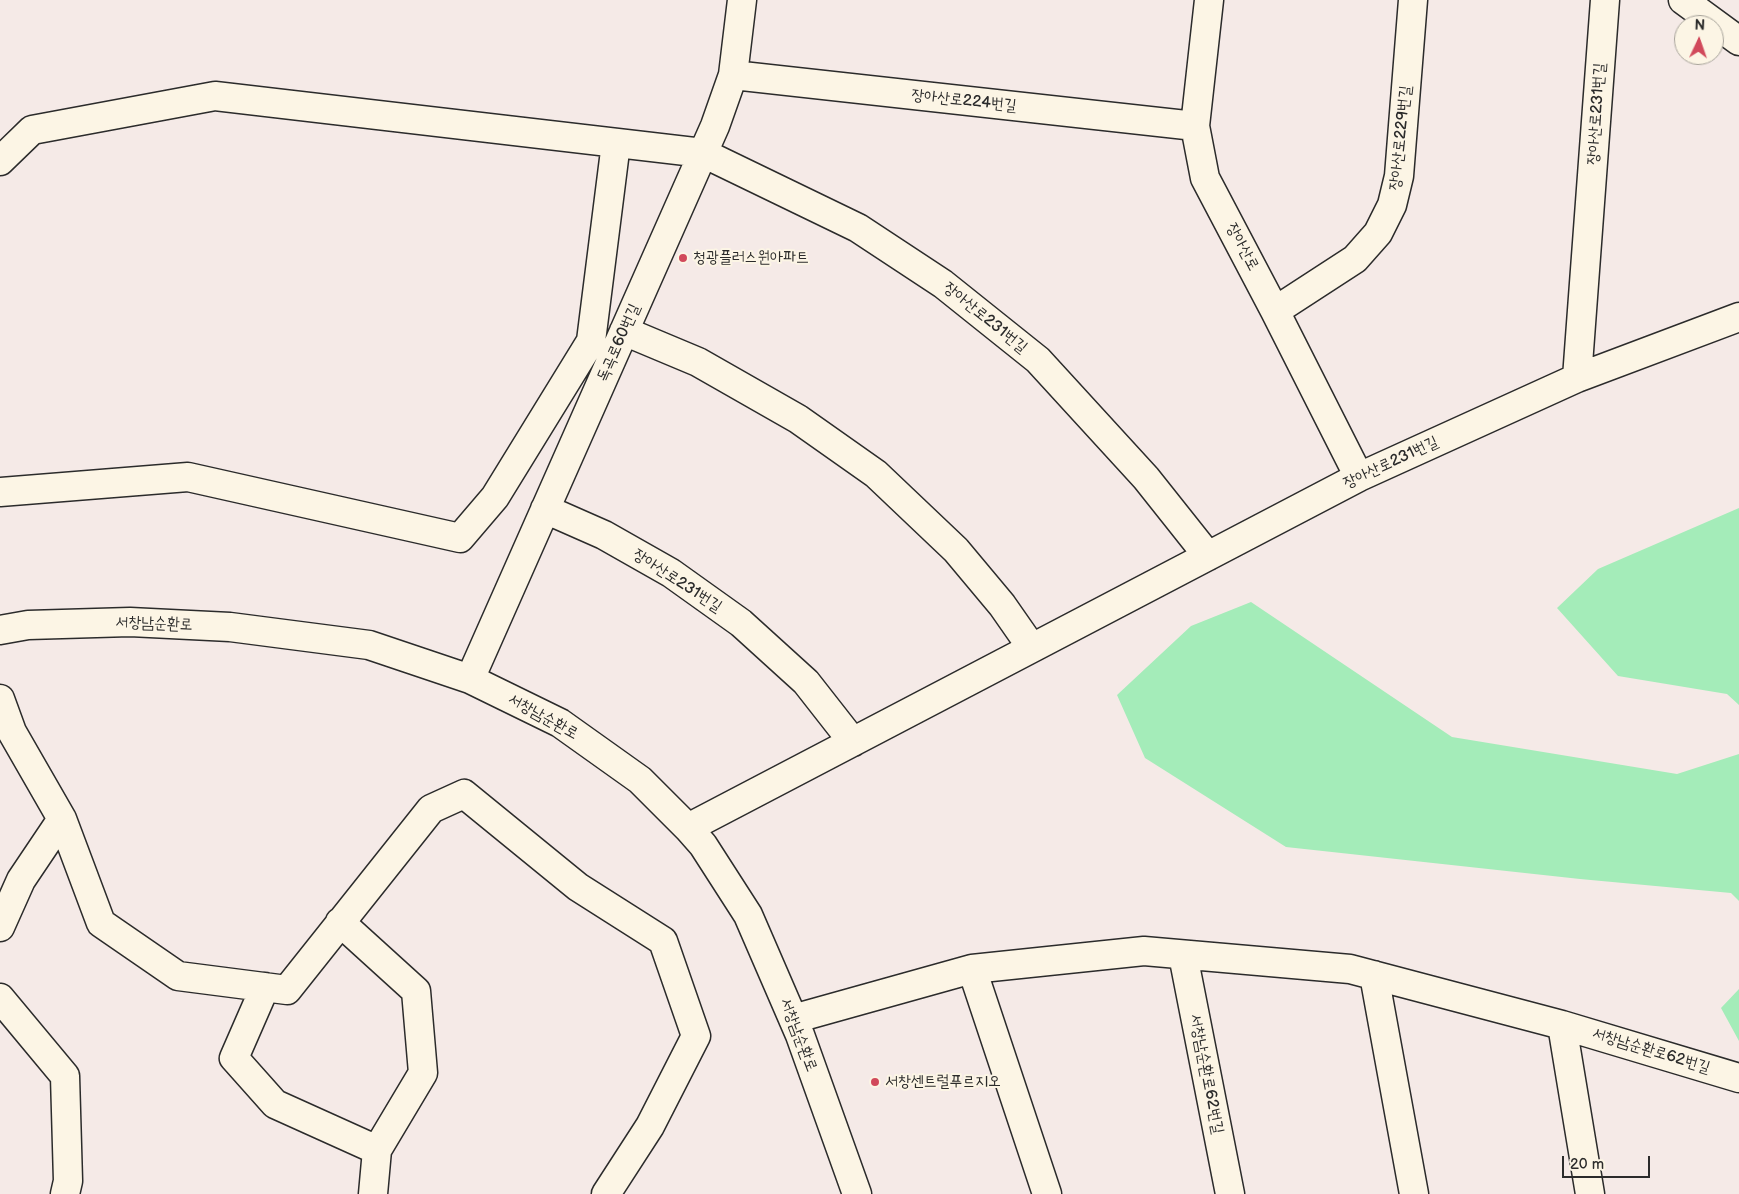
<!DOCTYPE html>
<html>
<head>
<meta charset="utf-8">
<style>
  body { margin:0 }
  #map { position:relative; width:1739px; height:1194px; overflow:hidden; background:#f5eae7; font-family:"Balsamiq Sans",sans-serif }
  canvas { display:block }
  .north { position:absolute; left:1674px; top:15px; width:50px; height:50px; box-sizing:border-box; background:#fcf5e5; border:1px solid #a8a49b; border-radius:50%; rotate:3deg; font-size:14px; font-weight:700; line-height:20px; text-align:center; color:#2b2b2b }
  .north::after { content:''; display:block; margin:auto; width:18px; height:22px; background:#d1495b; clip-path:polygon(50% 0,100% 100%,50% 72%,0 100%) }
  .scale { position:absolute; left:1562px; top:1156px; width:88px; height:22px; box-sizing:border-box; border:2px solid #2b2b2b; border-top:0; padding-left:6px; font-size:15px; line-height:18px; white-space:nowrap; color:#2b2b2b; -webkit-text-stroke:4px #fcf5e5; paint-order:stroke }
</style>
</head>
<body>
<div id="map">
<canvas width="1739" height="1194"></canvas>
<div class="north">N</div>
<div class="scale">20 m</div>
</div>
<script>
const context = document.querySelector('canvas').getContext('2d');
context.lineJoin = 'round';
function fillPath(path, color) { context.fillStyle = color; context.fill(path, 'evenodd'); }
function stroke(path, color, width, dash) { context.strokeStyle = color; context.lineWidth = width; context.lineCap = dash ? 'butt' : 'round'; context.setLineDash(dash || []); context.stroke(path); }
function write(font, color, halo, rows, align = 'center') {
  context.font = font + ' "Balsamiq Sans","Poor Story",sans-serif'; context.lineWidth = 4; context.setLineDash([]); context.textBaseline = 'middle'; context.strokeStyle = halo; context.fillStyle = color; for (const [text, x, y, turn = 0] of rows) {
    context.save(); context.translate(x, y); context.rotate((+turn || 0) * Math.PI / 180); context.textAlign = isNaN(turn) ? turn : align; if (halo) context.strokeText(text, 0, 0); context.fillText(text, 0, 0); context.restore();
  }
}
fillPath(new Path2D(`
  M1739,508v197l-12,-11 -109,-18 -61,-68 41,-39z
  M1251,602l201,135 225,37 62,-20v147l-8,-8 -151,-14 -294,-32 -141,-89 -28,-63 74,-69z
  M1739,989v52l-18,-33z`), '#a4ecb9');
const minor = new Path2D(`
  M1209,0l-14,126 10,52 70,133 84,166
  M1683,0l56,41
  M733,75l462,51
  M0,161l32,-31 183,-34 488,57 155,75 85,56 95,76 108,118 62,78
  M1275,311l80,-52 23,-26 14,-28 7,-29 14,-176
  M624,331l74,31 100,57 78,55 80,76 46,55 30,43
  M1577,378l28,-378
  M0,492l188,-15 272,61 35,-41 96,-156 25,-198
  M545,509l59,26 67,38 70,50 65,59 47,60
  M0,630l28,-5 102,-3 100,5 139,18 101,34 90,44 80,57 48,48 15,17 45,70 52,120 57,159
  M470,679l245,-553 18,-51 9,-75
  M0,699l12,33 50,87 -41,61 -21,47
  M62,819l39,104 77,53 109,14 144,-181 33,-15 114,93 85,54 33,95 -46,90 -44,68
  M688,828l671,-351 218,-99 162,-61
  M340,922l76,69 7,82 -46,77 -4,44
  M1183,955l47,239
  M972,969l75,225
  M1374,975l40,219
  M265,987l-31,71 41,46 102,46
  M0,998l65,78 3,105 -3,13
  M793,1019l179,-50 172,-18 206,18 212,56 177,53
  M1562,1025l28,169`);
stroke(minor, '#2b2b2b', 31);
stroke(minor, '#fcf5e5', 28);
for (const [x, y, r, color] of [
  [683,258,5,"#d1495b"],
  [875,1082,5,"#d1495b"]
]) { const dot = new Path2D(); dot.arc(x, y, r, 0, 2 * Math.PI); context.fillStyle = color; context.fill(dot); stroke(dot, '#fcf5e5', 2); }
write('16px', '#2b2b2b', '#fcf5e5', [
  ["장아산로224번길",964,101,6],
  ["장아산로231번길",1597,114,-86],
  ["장아산로229번길",1401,138,-84],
  ["장아산로",1242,247,62],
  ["장아산로231번길",985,318,39],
  ["독곡로60번길",619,343,-66],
  ["장아산로231번길",1391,463,-25],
  ["장아산로231번길",677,581,33],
  ["서창남순환로",154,624,2],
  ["서창남순환로",543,717,29],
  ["서창남순환로",798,1035,69],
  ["서창남순환로62번길",1651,1051,17],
  ["서창남순환로62번길",1206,1074,79]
]);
write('16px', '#2b2b2b', '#fcf5e5', [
  ["청광플러스원아파트",693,258],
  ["서창센트럴푸르지오",885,1082]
], 'left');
</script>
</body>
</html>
